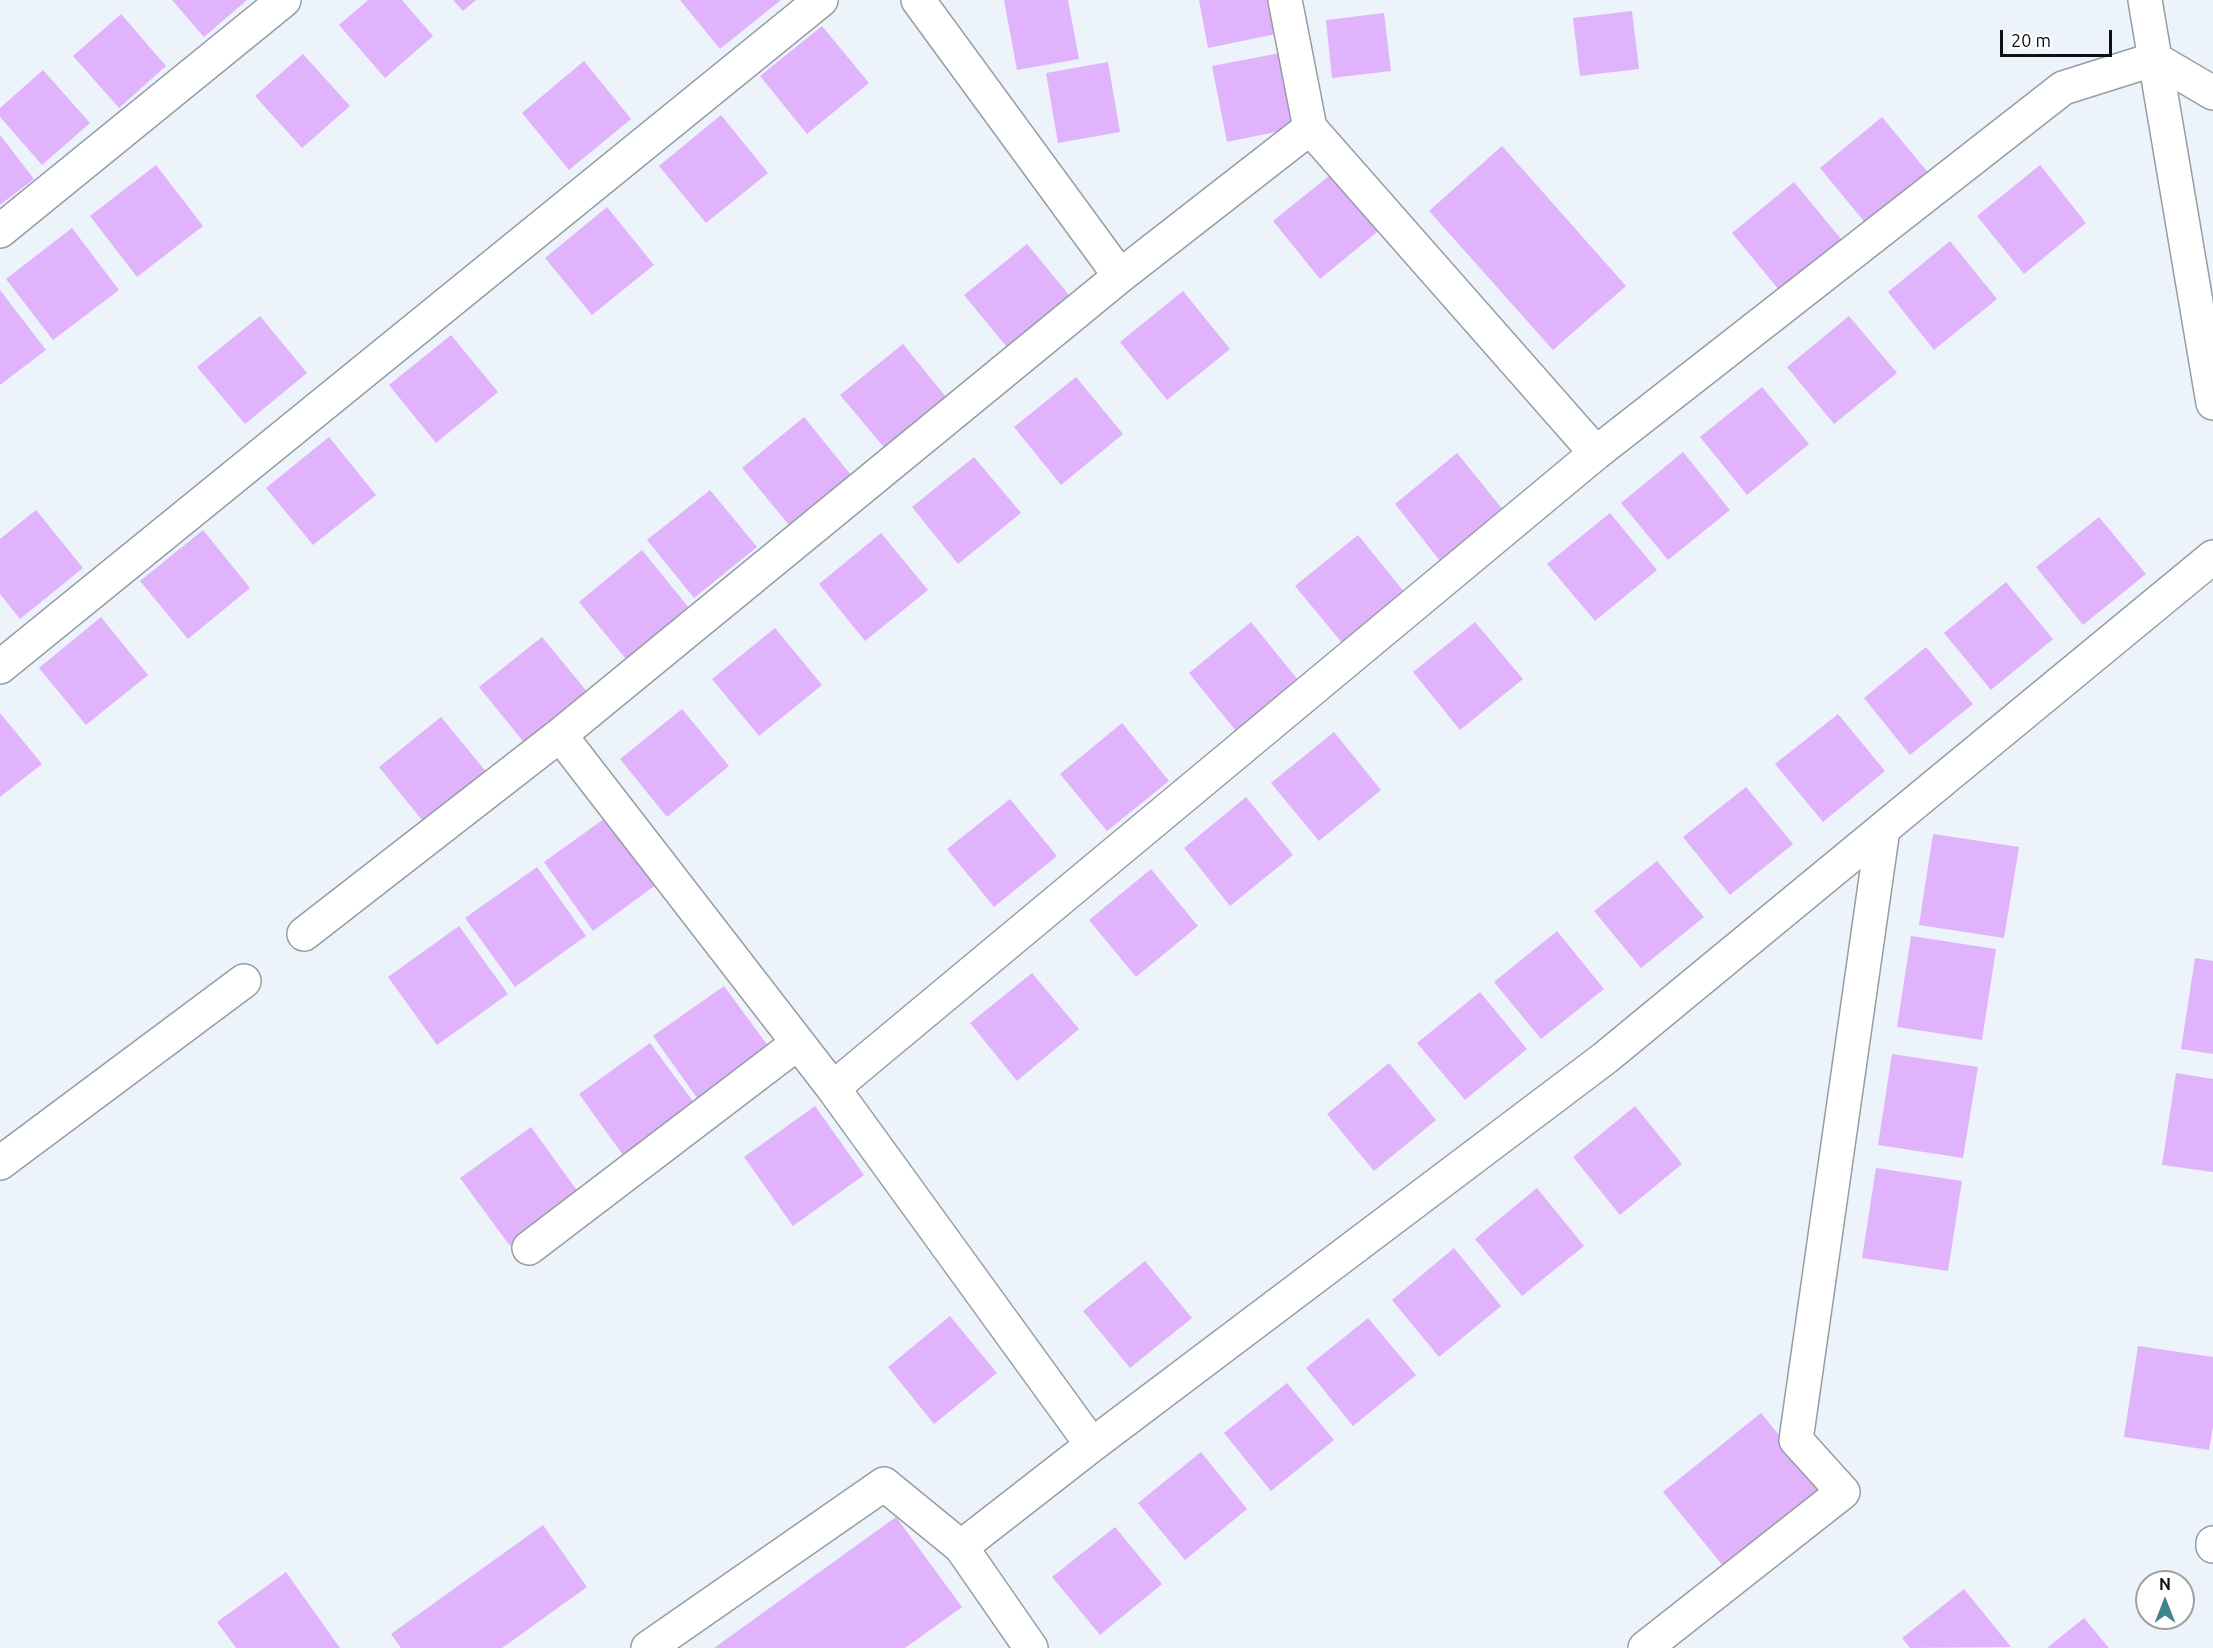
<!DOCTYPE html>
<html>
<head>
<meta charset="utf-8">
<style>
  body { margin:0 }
  #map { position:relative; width:2213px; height:1648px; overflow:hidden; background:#ecf3fb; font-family:Ubuntu,sans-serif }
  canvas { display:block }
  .north { position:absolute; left:2135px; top:1570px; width:60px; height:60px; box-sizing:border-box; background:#fff; border:2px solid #9f9fa1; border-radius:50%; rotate:0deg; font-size:16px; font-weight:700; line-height:24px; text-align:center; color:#0e1013 }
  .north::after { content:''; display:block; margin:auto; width:21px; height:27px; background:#3e868b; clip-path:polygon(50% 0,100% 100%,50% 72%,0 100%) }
  .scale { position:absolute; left:2000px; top:30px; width:112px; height:27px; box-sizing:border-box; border:3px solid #0e1013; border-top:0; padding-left:8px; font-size:18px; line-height:21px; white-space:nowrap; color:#0e1013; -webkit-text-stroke:4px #fff; paint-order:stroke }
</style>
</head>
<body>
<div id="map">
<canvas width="2213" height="1648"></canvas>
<div class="north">N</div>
<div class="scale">20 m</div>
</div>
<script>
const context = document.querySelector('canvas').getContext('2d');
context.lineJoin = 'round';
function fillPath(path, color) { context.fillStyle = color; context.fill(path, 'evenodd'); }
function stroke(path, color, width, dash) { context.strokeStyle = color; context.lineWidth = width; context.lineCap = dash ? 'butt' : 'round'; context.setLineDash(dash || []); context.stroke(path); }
fillPath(new Path2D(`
  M172,0h75l-43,37z
  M368,0h34l31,36 -48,42 -46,-53z
  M453,0h23l-13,11z
  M680,0h101l-61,49z
  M1004,0h64l11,59 -62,11z
  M1199,0h70l7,34 -68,14z
  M1632,11l7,58 -59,7 -7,-58z
  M1384,13l7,58 -59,7 -6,-58z
  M121,14l45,52 -47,42 -46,-52z
  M822,26l47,57 -62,51 -47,-58z
  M1280,53l15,75 -68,14 -15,-76z
  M303,54l47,52 -48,42 -47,-52z
  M584,61l47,58 -62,51 -47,-57z
  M1108,62l12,70 -62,11 -12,-70z
  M43,70l47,53 -48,42 -42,-48v-9z
  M721,115l47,58 -62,50 -47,-57z
  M1882,117l48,58 -63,50 -47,-57z
  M0,135l34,44 -34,26z
  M1502,146l124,140 -73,64 -124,-139z
  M156,165l47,61 -66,51 -47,-61z
  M2040,165l46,58 -62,51 -47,-58z
  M1335,171l47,57 -62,51 -47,-58z
  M1794,182l47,57 -62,51 -47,-57z
  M607,207l47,58 -62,50 -47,-57z
  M72,228l47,62 -66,50 -47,-61z
  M1950,241l47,58 -63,51 -46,-58z
  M1027,244l47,57 -63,51 -47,-57z
  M0,290l46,60 -46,35z
  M1183,291l47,58 -63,51 -47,-58z
  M260,316l47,57 -62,51 -48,-57z
  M1849,316l48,57 -63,51 -47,-57z
  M451,335l47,57 -62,51 -47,-58z
  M903,344l47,58 -62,50 -48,-57z
  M1076,377l47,57 -62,51 -47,-58z
  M1762,387l47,57 -62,51 -47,-58z
  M804,417l47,58 -62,50 -47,-57z
  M329,437l47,58 -63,50 -47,-57z
  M1683,452l47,58 -62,50 -47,-57z
  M1457,453l47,58 -63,51 -46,-58z
  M974,457l47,56 -63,51 -46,-57z
  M710,490l47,57 -63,51 -47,-58z
  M36,510l47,58 -63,51 -20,-25v-55z
  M1610,513l47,57 -62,51 -48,-57z
  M2099,517l47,57 -63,51 -47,-58z
  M203,530l47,58 -62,51 -48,-58z
  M881,533l47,57 -63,51 -46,-57z
  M1358,535l47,58 -62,51 -48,-58z
  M642,550l47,58 -63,51 -47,-57z
  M2006,582l47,57 -62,51 -47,-57z
  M101,617l47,58 -62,50 -47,-57z
  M1251,622l47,58 -62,51 -47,-58z
  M1475,622l48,57 -63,51 -47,-58z
  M775,628l47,57 -63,51 -47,-57z
  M542,637l47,57 -63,51 -47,-58z
  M1926,647l47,57 -63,51 -46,-57z
  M682,709l47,57 -62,51 -47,-58z
  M0,713l42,51 -42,33z
  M1838,714l47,57 -62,51 -48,-58z
  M441,717l47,57 -62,51 -47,-58z
  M1122,723l47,58 -62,50 -47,-57z
  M1334,732l47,58 -62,51 -48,-58z
  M1746,787l47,57 -63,51 -47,-58z
  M1246,797l47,58 -63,51 -46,-58z
  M1010,799l47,57 -63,51 -47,-58z
  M615,811l49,68 -71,52 -49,-69z
  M1933,834l86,13 -15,91 -85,-13z
  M1657,861l47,56 -63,51 -47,-57z
  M537,867l49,69 -71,51 -50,-69z
  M1151,869l47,57 -62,51 -47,-57z
  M459,926l49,68 -71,51 -49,-68z
  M1557,931l47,58 -63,50 -47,-57z
  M1911,936l85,13 -14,91 -85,-13z
  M2195,958l18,3v93l-32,-5z
  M1032,973l47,56 -62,52 -47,-58z
  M724,986l50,68 -72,51 -49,-69z
  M1480,992l47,57 -62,51 -48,-57z
  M650,1043l50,68 -72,51 -49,-68z
  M1892,1054l86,13 -15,91 -85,-13z
  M1389,1063l47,57 -62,51 -47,-57z
  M2176,1073l37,6v93l-51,-7z
  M815,1106l49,69 -71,51 -49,-69z
  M1635,1106l47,58 -62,51 -47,-58z
  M531,1127l50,69 -71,50 -50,-68z
  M1876,1168l86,13 -14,90 -86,-13z
  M1537,1188l47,58 -62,50 -47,-57z
  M1454,1248l47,58 -62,51 -47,-57z
  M1145,1261l47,57 -62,50 -47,-57z
  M950,1316l47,57 -63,51 -46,-57z
  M1368,1318l48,57 -63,51 -47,-58z
  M2138,1346l75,11v69l-4,24 -85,-13z
  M1287,1383l47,57 -63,51 -47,-58z
  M1761,1413l65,80 -98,79 -65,-80z
  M1201,1452l46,57 -62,51 -47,-57z
  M896,1517l66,90 -57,41h-191z
  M543,1525l44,62 -85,61h-101l-10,-14z
  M1115,1527l47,57 -62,51 -48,-58z
  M286,1572l54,76h-104l-19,-26z
  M1964,1589l47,58 -101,1 -8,-10z
  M2084,1618l25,30h-62z`), '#e1b3fc');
const minor = new Path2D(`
  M918,0l202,276
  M1285,0l25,128 286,325
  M2145,0l68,403
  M0,231l284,-231
  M0,667l821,-667
  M560,735l273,353 259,357
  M304,934l256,-199 560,-459 190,-148
  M833,1088l763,-635 467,-365 92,-29 58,34
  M0,1163l244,-182
  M529,1248l269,-205
  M2213,1546v-3
  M961,1547l131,-102 513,-387 608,-501
  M648,1648l236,-164 77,63 70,101
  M1645,1648l198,-156 -47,-52 87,-611`);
stroke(minor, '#969da4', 36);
stroke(minor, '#fff', 33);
</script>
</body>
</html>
